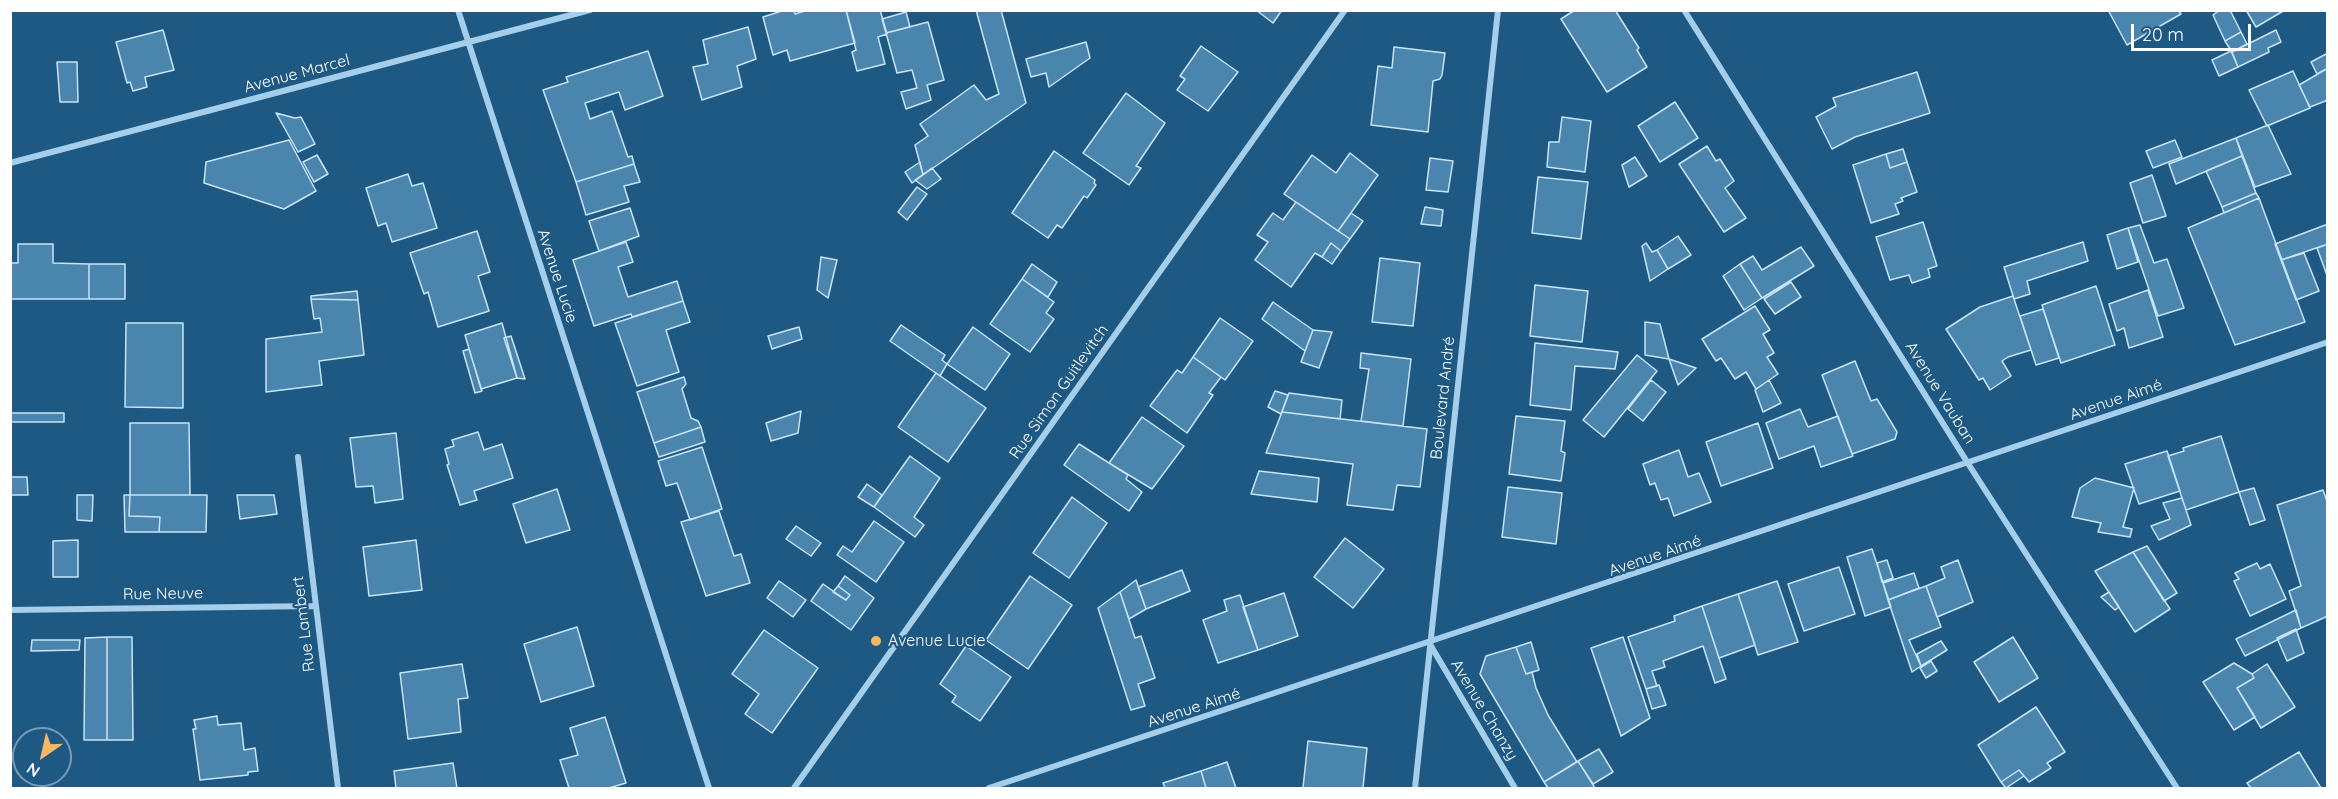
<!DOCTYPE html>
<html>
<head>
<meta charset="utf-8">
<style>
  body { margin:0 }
  #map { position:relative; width:2338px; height:799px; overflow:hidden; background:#1e5983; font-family:Quicksand,sans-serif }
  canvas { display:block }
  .frame { position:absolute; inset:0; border:12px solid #fff; pointer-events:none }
  .north { position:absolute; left:12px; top:727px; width:60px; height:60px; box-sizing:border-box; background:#1e5983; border:2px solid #789bb5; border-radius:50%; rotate:214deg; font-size:16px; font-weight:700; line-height:24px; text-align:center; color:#fff }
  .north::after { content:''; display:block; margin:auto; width:21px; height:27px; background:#f9b763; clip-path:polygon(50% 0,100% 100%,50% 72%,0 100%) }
  .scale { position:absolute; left:2131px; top:24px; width:120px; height:27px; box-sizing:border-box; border:3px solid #fff; border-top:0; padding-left:8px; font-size:18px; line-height:21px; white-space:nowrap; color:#fff; -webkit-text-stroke:4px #1e5983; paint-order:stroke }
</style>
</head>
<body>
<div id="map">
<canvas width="2338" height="799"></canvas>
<div class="frame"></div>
<div class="north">N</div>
<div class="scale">20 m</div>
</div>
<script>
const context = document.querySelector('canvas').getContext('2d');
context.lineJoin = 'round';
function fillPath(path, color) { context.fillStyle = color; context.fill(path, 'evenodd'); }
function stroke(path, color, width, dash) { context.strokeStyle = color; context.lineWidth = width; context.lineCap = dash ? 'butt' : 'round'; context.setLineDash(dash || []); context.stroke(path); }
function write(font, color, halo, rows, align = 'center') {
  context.font = font + ' Quicksand,sans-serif'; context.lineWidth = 4.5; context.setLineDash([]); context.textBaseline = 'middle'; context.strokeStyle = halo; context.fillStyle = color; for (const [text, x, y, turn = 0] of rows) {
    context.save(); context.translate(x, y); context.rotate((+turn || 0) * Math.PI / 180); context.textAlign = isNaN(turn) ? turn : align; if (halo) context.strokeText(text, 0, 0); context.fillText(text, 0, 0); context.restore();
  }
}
const building = new Path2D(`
  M785,10h9l1,4 13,-4h38l9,33 -65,18 -3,-11 -14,5 -10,-38z
  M846,10h34l7,24 -9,3 7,27 -28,7 -5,-19 4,-2z
  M976,10h25l25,93 -103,72 -8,-30 13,-9 -8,-12 54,-39 12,15 13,-6z
  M1256,10h26l-9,13z
  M1575,10h40l24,38 -2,2 10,17 -40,25 -46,-73z
  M2108,10h70l3,4 -54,31z
  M2220,10h10l11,22 -16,9 -12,-26z
  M2246,10h39l-29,17z
  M906,12l4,15 -24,6 -4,-14z
  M928,22l16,58 -17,5 4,15 -25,9 -5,-17 16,-4 -5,-18 -15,3 -11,-40z
  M748,27l8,32 -19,7 5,21 -40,13 -9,-33 15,-3 -5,-24z
  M163,30l11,40 -29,7 2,10 -14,4 -3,-9 -3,1 -11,-41z
  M2276,30l5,12 -13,6 1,4 -31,15 -6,-15z
  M2241,32l6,12 -15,8 -7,-11z
  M1086,42l4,16 -41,29 -3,-14 -15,4 -5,-18z
  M1201,46l37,26 -30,39 -31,-21 8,-11 -5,-3z
  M1394,47l51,6 -3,22 -2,4 -7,2 -5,51 -57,-7 7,-59 14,2z
  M648,51l15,45 -38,14 -6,-18 -34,11 5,16 22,-8 16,46 4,-1 2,8 -58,18 -33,-92 25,-8 -2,-5z
  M2231,51l7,16 -19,9 -7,-16z
  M2328,53v15l-11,6 -6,-12z
  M57,62h20l1,40h-18z
  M2328,68v32l-18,7 -11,-22z
  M2293,71l17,37 -43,18 -18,-36z
  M1917,72l13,41 -75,24 -23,12 -16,-32 20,-11 -3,-8z
  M1126,93l39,30 -29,43 5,2 -12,17 -46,-32z
  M1675,102l23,36 -38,24 -22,-36z
  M276,113l19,5 6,-1 14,27 -17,8z
  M1562,117l29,4 -6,51 -38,-5 2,-25h10z
  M2268,125l23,49 -36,13 -19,-49z
  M2236,138l6,18 -66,28 -7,-20z
  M289,140l27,51 -32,18 -80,-26 2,-21z
  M2175,140l7,17 -29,11 -7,-17z
  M1707,146l9,15 4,-2 14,22 -9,7 21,30 -22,14 -45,-68z
  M1903,149l4,13 -17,6 -4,-14z
  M1054,151l41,29 -1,3 2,2 -9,13 -3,-2 -22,32 -5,-3 -9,13 -36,-25z
  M1350,153l28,22 -40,56 -54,-37 28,-39 24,18z
  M1886,154l4,14 17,-6 10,30 -16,6 2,3 -8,3 4,10 -28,9 -18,-58z
  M317,155l11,19 -14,8 -11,-20z
  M2242,156l14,37 -34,14 -16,-36z
  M1635,157l12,19 -18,11 -7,-22z
  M1430,158l23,3 -5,31 -22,-2z
  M920,162l3,13 -11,8 -7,-11z
  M634,164l6,18 -16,4 5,16 -43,13 -10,-33z
  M932,168l9,11 -14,10 -12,-9z
  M408,174l4,12 11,-3 14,45 -45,14 -6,-19 -8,3 -12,-38z
  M2152,175l14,41 -23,7 -13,-40z
  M1538,177l50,5 -7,57 -49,-6z
  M917,187l10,7 -20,26 -9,-8z
  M2256,193l3,5 -35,15 -2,-6z
  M2259,198l46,124 -70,23 -47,-117z
  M1296,202l54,37 -9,12 -10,-8 -9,14 -7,-4 -24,34 -36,-27 13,-18 -11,-7 16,-22 10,7z
  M1425,207l18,3 -2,16 -20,-2z
  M630,208l9,28 -40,15 -10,-30z
  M1351,213l12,8 -13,18 -12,-8z
  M1923,222l14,44 -9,3 2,8 -18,6 -3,-8 -19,5 -14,-43z
  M2328,224v20l-47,16 -6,-16z
  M2140,225l14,38 13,-4 17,49 -26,8 -30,-88z
  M2128,228l10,34 -21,7 -10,-34z
  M477,231l13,41 -12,4 11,35 -51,16 -10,-35 -4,2 -14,-41z
  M1678,236l13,19 -23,14 -11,-19z
  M626,242l7,20 -15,5 10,30 49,-16 6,20 -51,16 -1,-3 -37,12 -21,-66z
  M2083,242l5,19 -61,20 3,13 -16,5 -10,-32z
  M1331,243l10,8 -9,13 -10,-7z
  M1646,243l6,9 5,-2 11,19 -18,12 -8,-35z
  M18,244h35v19l36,1v35h-79v-36h8z
  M2328,244v34l-11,-30z
  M1801,247l13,19 -52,32 -22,-34 13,-8 9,14z
  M2304,253l15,38 -23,9 -15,-40z
  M821,257l16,3 -9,38 -11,-8z
  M1380,258l40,5 -7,63 -41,-4z
  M89,264h36v35h-36z
  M1032,264l25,18 -9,15 -26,-18z
  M1740,264l22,34 -18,12 -21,-34z
  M1022,279l32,23 -8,11 8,6 -24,33 -40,-28z
  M1791,282l10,15 -26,17 -11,-15z
  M1535,285l53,6 -6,51 -52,-6z
  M2096,286l19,59 -54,18 -19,-58z
  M2148,290l15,47 -34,11 -5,-20 -7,3 -8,-27z
  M357,291l1,9 -47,-1v-3z
  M2013,296l18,54 -23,7 -6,4 9,15 -21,14 -7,-12 -4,2 -33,-51 34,-22z
  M311,299l47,1 6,55 -45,6 3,24 -56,7v-53l56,-7 -2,-14 -6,1z
  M683,301l7,21 -24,8 13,42 -42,14 -22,-63z
  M1273,302l40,28 -8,21 -43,-32z
  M1755,306l15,24 -7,4 11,19 -7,4 11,17 -22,15 -10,-17 -11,7 -14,-21 -5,3 -14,-22z
  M2043,309l16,49 -23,7 -16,-49z
  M1220,318l33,23 -28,39 -32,-23z
  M1645,322l15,2 9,35 -24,-4z
  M126,323h57v85l-58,-1z
  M502,323l15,55 -36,11 -16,-54z
  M901,325l44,30 -3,5 5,4 -7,12 -50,-35z
  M799,327l3,12 -30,10 -4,-13z
  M973,327l37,27 -25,36 -38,-26z
  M1313,330l19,2 -13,36 -18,-6z
  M511,336l14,43 -8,-1 -13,-40z
  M1535,343l83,9 -3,17 -40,-3 -4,44 -41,-5z
  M469,349l13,42 -7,2 -12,-42z
  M1361,353l50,6 -8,67 -42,-5 8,-52 -9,-1z
  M1637,355l20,16 -53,66 -21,-17z
  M1193,357l28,20 -12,16 4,2 -26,38 -37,-27 27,-36 5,3z
  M1669,359l27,9 -18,17z
  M1855,361l16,40 6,-2 20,33 -2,7 -43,15 -30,-79z
  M936,373l50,35 -38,54 -50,-35z
  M684,377l2,7 -4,5 9,29 7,3 3,6 -47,16 -17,-51z
  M1651,380l15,12 -23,29 -15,-12z
  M1769,380l12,23 -18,9 -8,-22z
  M1275,391l13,4 -7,19 -13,-7z
  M1289,393l53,7 -2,19 -58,-7z
  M1800,409l8,18 30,-11 15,40 -32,11 -7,-21 -35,13 -13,-36z
  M801,411l-3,22 -27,8 -5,-18z
  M1282,412l145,17 -7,58 -23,-2 -4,25 -46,-5 6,-41 -87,-11z
  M10,413h54v9h-54z
  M1516,416l49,5 -4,30 4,2 -4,28 -52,-7z
  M1142,417l42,29 -32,43 -43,-26z
  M130,423h59l1,72h-60z
  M1758,423l15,45 -52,18 -15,-44z
  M701,427l4,15 -46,15 -5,-14z
  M478,432l6,18 18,-6 11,34 -39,13 3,9 -17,5 -13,-40 2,-1 -4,-15 9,-3 -2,-6z
  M396,433l7,66 -28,4 -2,-17 -17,1 -6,-49z
  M2221,436l18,56 -53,18 -18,-54 16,-5 -1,-3z
  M1079,444l49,31 -2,4 16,13 -13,19 -65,-46z
  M702,447l20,62 -32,11 -13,-37 -11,3 -8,-25z
  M1679,450l9,27 11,-4 12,29 -37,14 -6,-18 -7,2 -6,-17 -5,2 -7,-21z
  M2167,451l13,40 -41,13 -14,-40z
  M910,456l30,22 -26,39 10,8 -9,12 -41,-30z
  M1259,471l60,7 -2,24 -66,-8z
  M10,477h17l1,18h-18z
  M2095,478l39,10 -11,39 9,2 -2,8 -32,-5 3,-9 -29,-6 8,-29z
  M867,484l15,11 -8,12 -16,-10z
  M1508,487l54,6 -6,51 -54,-7z
  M2254,488l11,32 -15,5 -11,-33z
  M557,489l13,41 -44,13 -13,-39z
  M2323,490l5,14v112l-27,12 -12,-37 12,-5 -24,-81z
  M77,495h16l-1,26 -15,-1z
  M124,495h6l-1,21 31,1 -1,15h-34z
  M130,495h77l-1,37h-47l1,-15 -31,-1z
  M237,495h37l3,19 -37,5z
  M1072,497l35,26 -38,55 -36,-25z
  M2182,498l9,27 -32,15 -8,-14 19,-7 -7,-16z
  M719,511l15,45 7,-2 9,29 -44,13 -25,-74z
  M874,521l30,21 -28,40 -39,-27 6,-9 9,6z
  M796,526l25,17 -10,13 -25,-17z
  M1345,538l39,31 -31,39 -39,-31z
  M78,540v37h-25v-36z
  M416,540l6,50 -53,6 -6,-49z
  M2147,546l30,47 -13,8 -31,-49z
  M1872,549l19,58 -26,9 -18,-59z
  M2133,552l37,57 -35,23 -40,-61z
  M1887,560l6,18 -11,4 -5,-19z
  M1958,560l15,42 -36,15 -11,-31 19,-8 -4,-11z
  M2257,563l3,6 10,-5 16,35 -36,17 -16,-35 5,-2 -4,-6z
  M1839,567l16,47 -51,17 -16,-47z
  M1182,570l8,21 -44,18 -8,-22z
  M1914,573l5,15 -31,12 -5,-17z
  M845,576l29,22 -23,32 -40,-29 12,-17 23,16 4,-5 -12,-9z
  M1030,576l42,29 -44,64 -42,-29z
  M1136,580l10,29 -17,10 -9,-27z
  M779,581l27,19 -13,17 -26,-19z
  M1777,581l21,61 -40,13 -20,-61z
  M838,586l12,9 -4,5 -13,-8z
  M1926,586l15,41 -32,13 12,26 -9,6 -24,-72z
  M1120,592l15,46 6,-2 14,42 -17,6 7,22 -14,4 -33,-102z
  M2109,592l10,15 -4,3 -14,-13z
  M1284,593l14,43 -40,14 -15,-43z
  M1738,594l17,51 -36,13 -17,-52z
  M1240,595l18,55 -40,13 -15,-43 24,-9 -3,-11z
  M1702,606l24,73 -11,4 -12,-37 -40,15 2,6 -13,4 5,15 -11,3 -18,-52 47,-16 -1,-5z
  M2296,610l5,18 -56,28 -9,-17z
  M577,627l17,59 -53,16 -17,-58z
  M2296,629l8,24 -17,8 -10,-23z
  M764,630l54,38 -46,65 -27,-19 14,-20 -27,-20z
  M107,637v103h-23l1,-102z
  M107,637h25l1,103h-26z
  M1623,637l27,81 -29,18 -30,-88z
  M2013,637l25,41 -39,24 -25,-40z
  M32,640h48l-1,10 -48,1z
  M1941,641l6,9 -26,16 -4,-12z
  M1531,642l8,28 -13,4 -10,-27z
  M966,646l45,31 -31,44 -28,-19 4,-6 -16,-12z
  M1516,647l10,27 6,-2 4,16 12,27 29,47 -33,20 -64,-108 6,-18z
  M1931,661l6,10 -11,7 -6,-10z
  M2234,663l18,11 2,4 -17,10 18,29 -21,13 -31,-48z
  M462,664l6,34 -10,1 3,33 -53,7 -8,-66z
  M2267,664l28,43 -34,21 -24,-40 17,-10 -2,-4z
  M1659,685l7,20 -14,4 -6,-20z
  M2036,707l29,45 -18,11 4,5 -22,14 -10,-12 -18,12 -23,-37z
  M217,716l1,9 23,-2 3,27 11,-2 3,23 -10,1v3l-48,5 -7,-51h3l-2,-9z
  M605,717l21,66 -17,5h-40l-9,-28 18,-5 -8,-27z
  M1308,741l59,7 -4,40h-60z
  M1599,749l14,23 -20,12 -15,-23z
  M2299,752l22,36h-70l-4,-5z
  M1578,761l17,27h-47l-4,-6z
  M1227,762l9,26h-30l-5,-17z
  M453,763l4,25h-61l-2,-17z
  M2019,770l5,6 -18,12 -5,-6z
  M1201,771l5,17h-41l-2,-5z`);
fillPath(building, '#4a85ad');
stroke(building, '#c9e4f7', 1.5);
stroke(new Path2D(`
  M458,10l251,778
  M1684,10l285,455 208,323
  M10,163l580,-153
  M298,457l40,331
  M10,610l305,-4
  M1431,646l84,142
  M794,788l551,-778
  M989,788c448,-145 894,-294 1339,-446
  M1415,788l83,-778`), '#a4cee9', 6);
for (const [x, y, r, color] of [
  [876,641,6,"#f9b763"]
]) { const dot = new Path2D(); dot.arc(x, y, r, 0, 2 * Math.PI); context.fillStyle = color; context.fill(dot); stroke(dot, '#1e5983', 2); }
write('16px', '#fff', '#1e5983', [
  ["Avenue Marcel",297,74,-15],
  ["Avenue Lucie",557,276,72],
  ["Rue Simon Guitlevitch",1059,392,-55],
  ["Avenue Vauban",1940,393,58],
  ["Boulevard André",1443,398,-84],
  ["Avenue Aimé",2116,400,-19],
  ["Avenue Aimé",1655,556,-19],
  ["Rue Neuve",163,594,-1],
  ["Rue Lambert",304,624,-97],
  ["Avenue Aimé",1194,708,-18],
  ["Avenue Chanzy",1484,710,59]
]);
write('16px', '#fff', '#1e5983', [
  ["Avenue Lucie",888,641]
], 'left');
</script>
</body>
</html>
